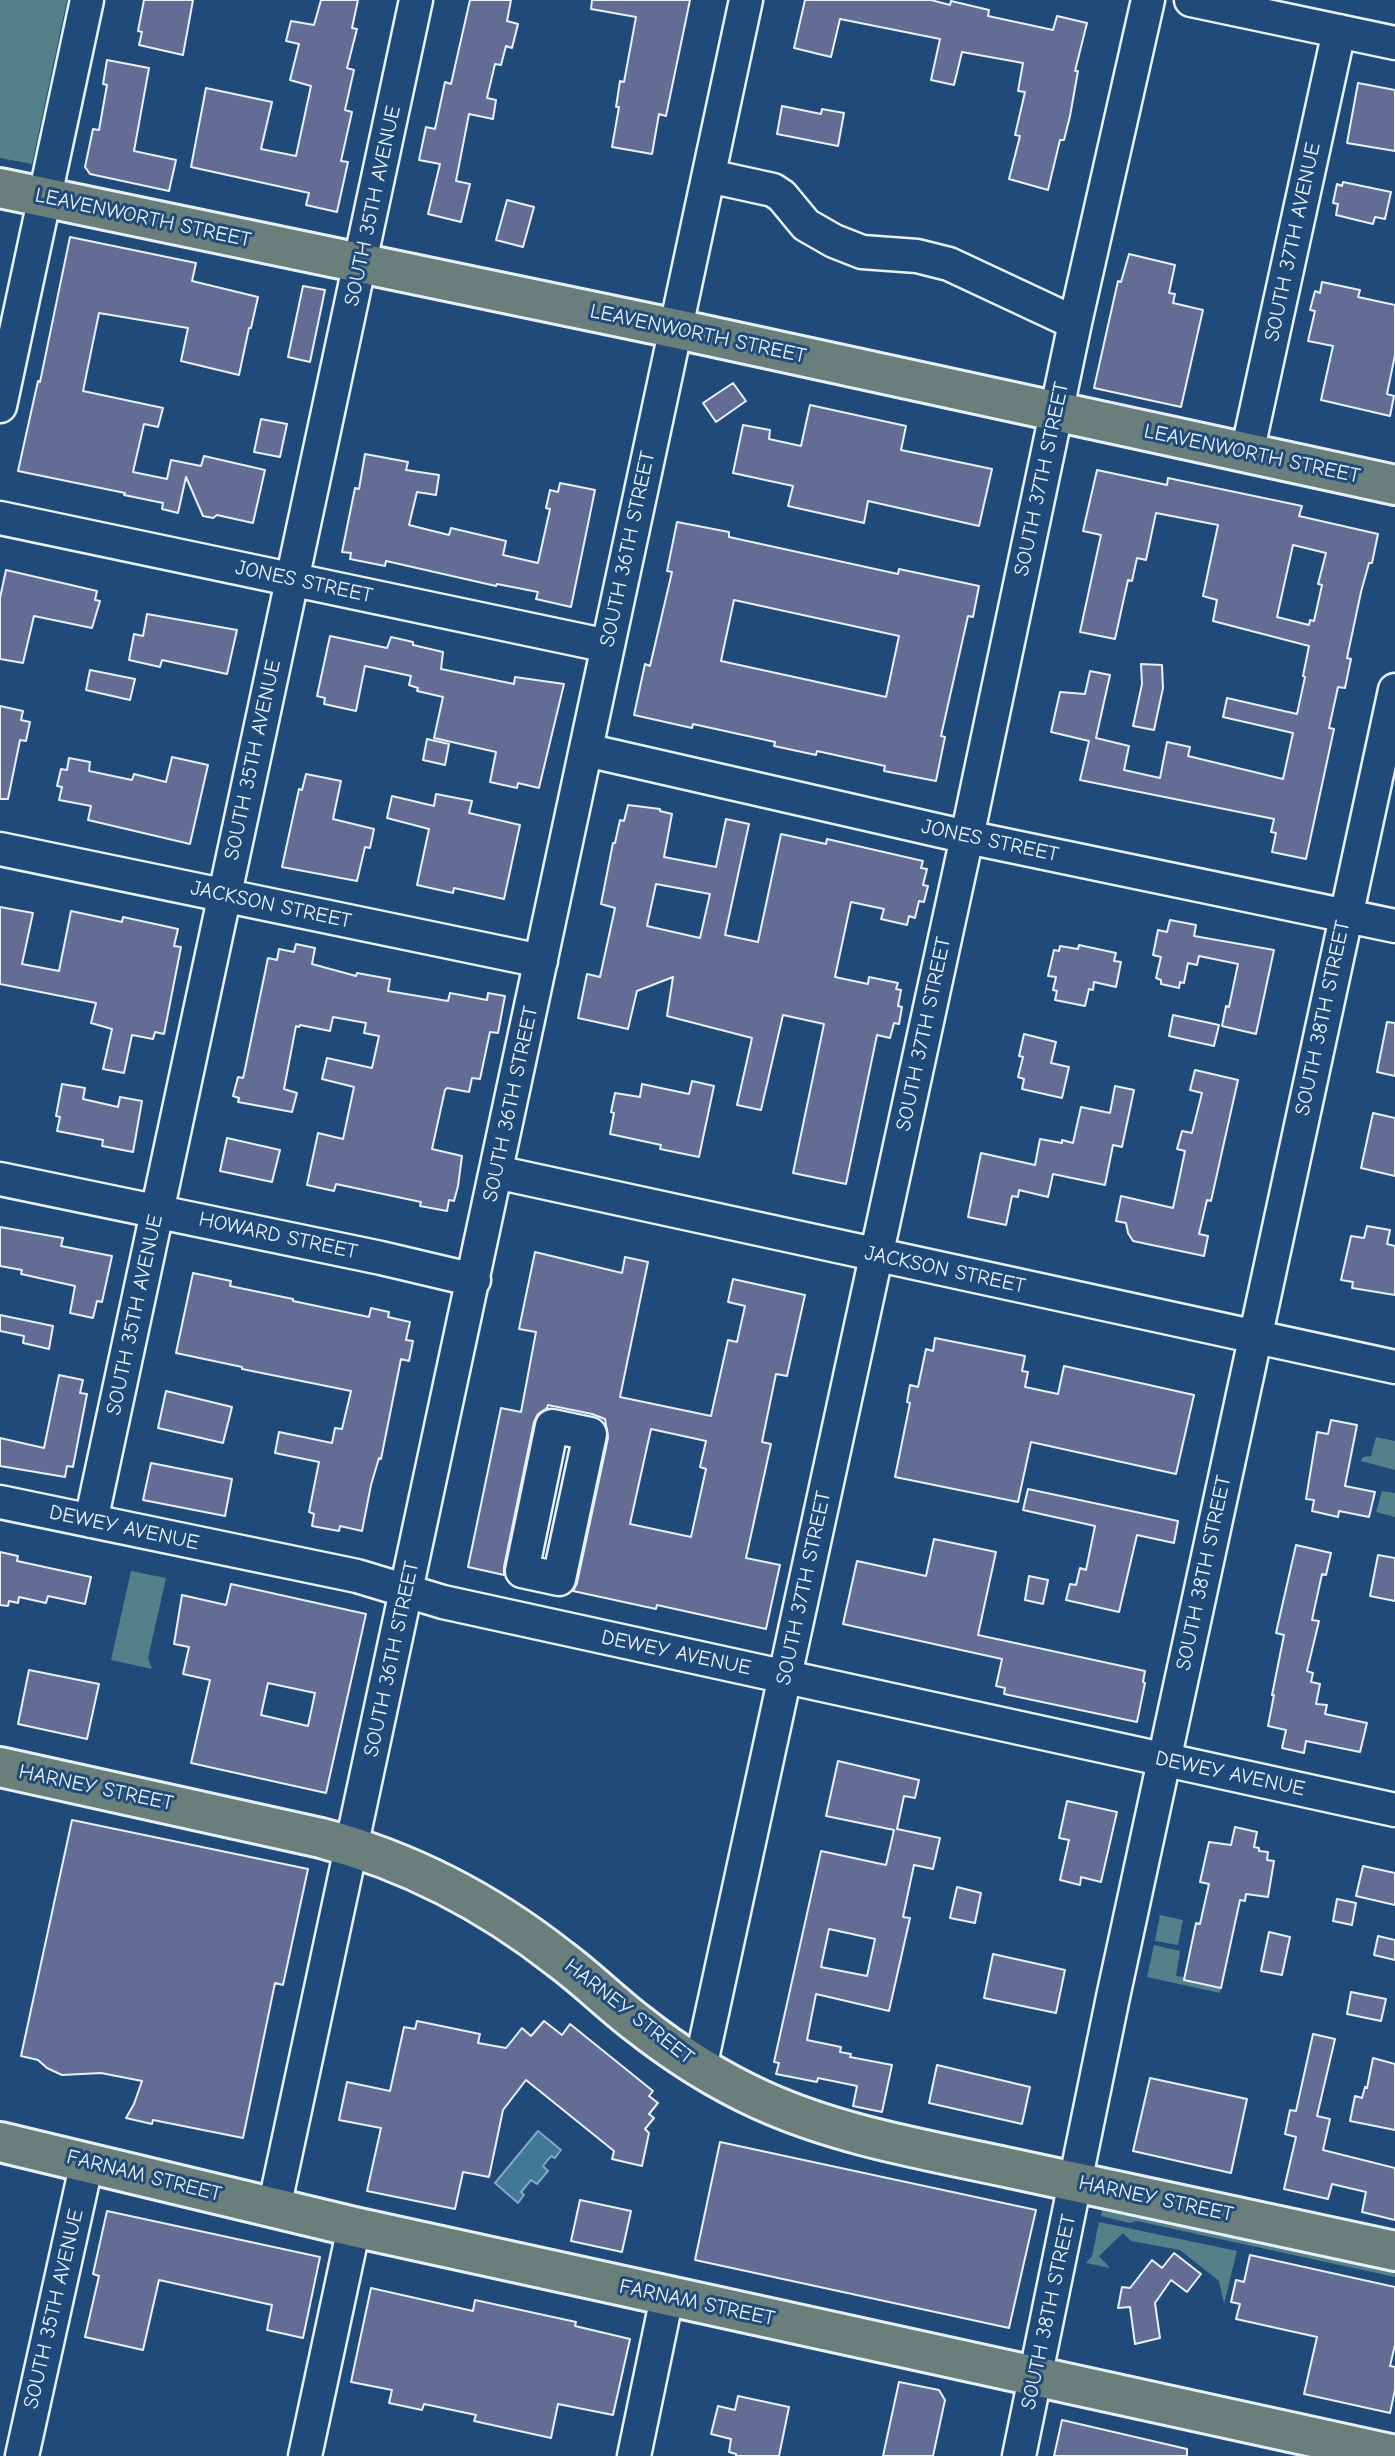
<!DOCTYPE html>
<html>
<head>
<meta charset="utf-8">
<style>
  body { margin:0 }
  canvas { display:block; background:#1f4a7a }
</style>
</head>
<body>
<canvas width="1395" height="2456"></canvas>
<script>
const context = document.querySelector('canvas').getContext('2d');
context.lineJoin = 'round';
function fillPath(path, color) { context.fillStyle = color; context.fill(path, 'evenodd'); }
function stroke(path, color, width, dash) { context.strokeStyle = color; context.lineWidth = width; context.lineCap = dash ? 'butt' : 'round'; context.setLineDash(dash || []); context.stroke(path); }
function write(font, color, halo, rows, align = 'center') {
  context.font = font + ' "Comic Neue",sans-serif'; context.lineWidth = 6; context.setLineDash([]); context.textBaseline = 'middle'; context.strokeStyle = halo; context.fillStyle = color; for (const [text, x, y, turn = 0] of rows) {
    context.save(); context.translate(x, y); context.rotate((+turn || 0) * Math.PI / 180); context.textAlign = isNaN(turn) ? turn : align; if (halo) context.strokeText(text, 0, 0); context.fillText(text, 0, 0); context.restore();
  }
}
fillPath(new Path2D(`
  M0,0h67l-35,164 -32,-6z
  M1376,1437l19,4v29l-34,-9 2,-4 8,-1z
  M1382,1491l13,2v24l-19,-5z
  M131,1571l35,7 -18,80 4,11 -41,-9z
  M1160,1915l23,5 -5,25 -23,-4z
  M1154,1945l26,6 -4,25 8,1v3l37,8 -1,5 -73,-16z
  M1103,2206l292,63v8l-258,-56 -7,2 -29,-7z
  M1099,2222l138,29 -13,53 -5,-23 -39,-31 -49,-9 -8,-8 -24,23 11,12 -24,-5 6,-7z`), '#548189');
const water = new Path2D(`
  M538,2131l23,19 -6,8 -4,-2 -8,10 5,5 -11,13 -6,-4 -10,12 3,3 -6,8 -23,-20z`);
fillPath(water, '#40789a');
stroke(water, '#83a8c0', 2);
const building = new Path2D(`
  M144,0h49l-10,55 -44,-10 3,-13 -4,-1z
  M321,0h37l-6,28 5,1 -10,39 7,2 -9,40 7,2 -11,49 7,1 -11,50 -31,-7 3,-12 -118,-26 15,-79 66,14 -11,47 35,7 15,-70 -21,-6 9,-36 -13,-3 5,-20 23,4z
  M470,0h41l-4,21 11,3 -6,24 -6,-2 -5,19 -6,-1 -8,34 9,2 -3,19 -24,-5 -13,67 14,3 -9,38 -33,-8 12,-50 -21,-4 7,-33 9,2 10,-47 6,2z
  M592,0h98l-24,116 -7,-2 -7,40 -40,-7 7,-40h-3l4,-26 4,1 12,-65 -45,-8z
  M805,0h126l19,5 1,-4 38,9 -1,6 65,14 4,-14 30,7 -12,48h3l-8,45 -6,24h-4l-12,50 -39,-11 11,-43 -5,-1 10,-43 -7,-1 5,-28 -61,-11 -8,33 -23,-5 9,-41 -100,-20 -9,38 -37,-9z
  M107,60l42,8 -15,83 42,9 -7,31 -79,-17 -5,-7 8,-38 6,1 8,-45 -4,-1z
  M1358,83l37,7v61l-48,-8z
  M782,106l39,8 1,-5 22,4 -6,33 -61,-12z
  M1343,182l48,10 -6,27 -10,-2 -2,7 -37,-9 2,-11 -5,-1 4,-19 5,2z
  M507,200l27,7 -11,40 -27,-7z
  M70,237l126,26 -4,18 66,16 -7,31h-2l-10,47 -58,-14 7,-33 -89,-15 -16,78 80,17 -5,19 -14,-3 -11,48 34,7 4,-19 30,6 3,-10 61,14 -12,53 -36,-8 -4,3 -10,-2 -17,-39 -8,36 -16,-4 1,-6 -39,-8 1,-2 -107,-22 20,-90 2,1z
  M1129,254l46,11 -6,28 6,1 -2,9 30,7 -22,97 -87,-19 24,-107 3,1z
  M1322,282l38,8 -2,7 37,8v50l-8,39 7,2 -4,20 -69,-16 12,-54 -25,-5 7,-30 -5,-1 5,-19 5,2z
  M303,286l22,4 -15,72 -22,-5z
  M733,383l13,18 -30,21 -13,-19z
  M810,405l96,21 -5,24 91,19 -13,57 -111,-25 -4,22 -76,-17 5,-20 -60,-13 10,-48 27,5 -1,9 32,7z
  M261,419l26,5 -7,33 -26,-5z
  M365,454l43,8 -2,8 33,5 -3,20 -19,-3 -8,33 40,10 2,-7 55,13 -3,14 35,8 12,-54 -4,-1 4,-18 8,2 2,-9 35,7 -24,117 -35,-8 2,-7 -41,-8 -1,2 -110,-25 -1,5 -35,-7 1,-6 -9,-1 13,-64 4,1z
  M1097,470l70,15 1,-7 134,28 -3,10 79,18 -6,29h-3l-8,29 -14,66 4,1 -6,29 -7,-1 -9,41 5,1 -28,130 -34,-7 4,-19 -5,-1 3,-13 -194,-39 9,-39 -38,-9 9,-40 25,2 5,-23 20,4 -14,63 33,8 -5,24 36,8 7,-36 23,5 -2,9 95,23 10,-46 -70,-16 4,-19 70,16 8,-37 -2,-1 6,-30 -96,-25 4,-21 -14,-4 15,-71 -62,-12 -10,47 -9,-2 -5,23 -4,-1 -13,59 -35,-7 21,-97 -18,-4zM1293,545l33,8 -8,31 4,1 -8,36 -4,-1 -1,5 -32,-8z
  M677,522l52,10v5l169,37 1,-5 80,17 -6,31 -5,-1 -27,120 4,1 -9,44 -52,-10 1,-5 -68,-15 -1,4 -42,-9 1,-4 -82,-18 -1,4 -58,-13 11,-51 5,2 22,-94 -5,-1zM734,600l165,36 -13,61 -165,-36z
  M6,570l91,21 -2,9 5,1 -8,27 -58,-12 -11,47 -23,-4v-61z
  M147,614l90,16 -10,44 -65,-14 -2,7 -31,-7 5,-26 9,2z
  M330,636l57,12 4,-11 22,5v3l30,7 -2,17 73,15 1,-7 49,7 -25,104 -21,-5 -1,5 -27,-6 6,-30 -62,-14 9,-41 -26,-6 1,-3 -9,-3 2,-9 -46,-10 -9,45 -32,-7 1,-6 -8,-2z
  M1141,664l21,1 1,23 -9,42 -21,-4 9,-42z
  M90,670l45,9 -5,21 -44,-10z
  M0,706l23,5 -2,9 9,2 -4,19 -6,-1 -12,59h-8z
  M427,739l22,5 -4,21 -22,-5z
  M172,757l36,8 -18,79 -102,-24 3,-14 -32,-6 3,-13 -5,-1 4,-17 6,1 2,-12 21,4 -1,9 43,9 2,-6 32,8z
  M306,774l35,7 -8,38 41,10 -4,19 -5,-1 -8,34 -75,-14 17,-78 3,1z
  M436,794l36,7 -3,12 51,12 -16,74 -50,-11 -1,5 -36,-8 12,-56 -42,-11 5,-22 42,10z
  M628,805l32,4v2l12,3 -8,43 52,10 10,-48 23,5 -24,111 33,7 23,-108 45,10 1,-5 96,22 -2,7 6,1 -4,16 5,1 -4,16 -5,-1 -4,17 -6,-2 -2,9 -26,-6 3,-10 -33,-7 -16,75 33,7 1,-7 29,6 -2,6 5,1 -3,16 4,1 -3,17 -5,-1 -4,15 -13,-3 -31,149 -53,-11 31,-149 -41,-9 -22,95 -24,-5 15,-67 -85,-22 6,-39 -36,14 -9,38 -50,-11 9,-44 13,3 15,-69 -14,-4 12,-61h2l5,-23 4,1zM656,884l54,10 -10,44 -53,-12z
  M0,907l33,6 -11,51 37,7 12,-60 51,11 1,-5 55,12 -4,17 7,1 -17,87 -9,-2 -2,7 -21,-4 -8,38 -21,-4 9,-40 -21,-6 5,-20 -96,-19z
  M1170,920l26,5 -2,11 80,14 -18,84 -34,-8 4,-20 3,1 9,-43 -39,-8 -2,9 -9,-2 -4,20 -4,-1 -1,6 -18,-4v-4l-5,-2 5,-21 -8,-2 5,-25 9,2z
  M296,944l19,4 -3,16 44,12 1,-3 33,6 -2,12 60,10 2,-8 37,7 1,-7 17,3 -7,37 -8,-1 -10,47 -8,-1 -3,14 -22,-4 -2,2 -13,59 30,7 -4,30 -4,15 -5,-1 -2,11 -27,-5 1,-4 -85,-18 -2,7 -27,-6 11,-52 25,6 11,-52 -32,-8 5,-21 45,10 7,-32 -15,-3 2,-10 -33,-6 -3,14 -30,-6 -1,2 -3,-1 -12,63 13,4 -5,19 -54,-10 1,-4 -6,-2 5,-19 5,1 1,-4 24,-116 9,2 2,-11 15,3z
  M1079,945l37,8 -2,8 7,1 -5,25 -22,-5 -1,8 -4,-1 -4,17 -30,-6 2,-9 -4,-1 3,-13 -8,-1 6,-26 5,1 1,-5 18,3z
  M1173,1015l46,10 -5,21 -45,-10z
  M1387,1022l8,1v53l-18,-4z
  M1024,1034l32,8 -5,21 18,4 -7,31 -40,-9 2,-10 -6,-2 5,-20 -4,-1z
  M1195,1070l43,10 -27,121 -4,-1 -8,34 9,2 -4,20 -71,-15 -5,-8 -2,-10 -10,-2 5,-25 52,12 12,-57 -8,-2 5,-18 10,2 10,-40 -12,-3z
  M692,1081l22,5 -15,71 -39,-8 1,-4 -51,-11 4,-21 -3,-1 4,-19 25,4 2,-13 47,10z
  M62,1084l23,4 -2,11 35,8 2,-10 22,4 -9,51 -31,-6 1,-6 -46,-9 3,-14 -4,-1z
  M1115,1086l19,4 -12,57 -9,-2 -8,40 -52,-11 -5,23 -29,-7 -1,7 -6,-1 -6,29 -38,-8 13,-64 54,12 5,-26 22,4v-3l11,3 8,-36 29,6z
  M1373,1113l22,5v58l-34,-8z
  M227,1138l53,12 -8,32 -52,-11z
  M1367,1226l23,4 -3,14 8,2v49l-43,-7 1,-6 -12,-2 10,-44 13,2z
  M0,1227l63,11 -2,8 51,10 -10,46 -5,-1 -4,17 -23,-5 5,-27 -54,-12 1,-4 -22,-4z
  M535,1252l87,21 3,-16 23,5 -28,135 91,19 17,-76 9,2 8,-36 -17,-4 5,-23 72,16 -18,81 -11,-2 -14,68 9,2 -25,114 34,7 -14,64 -109,-24 -1,4 -83,-18 4,-8 31,-145 -3,-19 -13,-5 -44,-9 -1,3 -9,6 -4,8 -30,145v8l-36,-8 33,-159 20,4 15,-80 -17,-3zM651,1429l55,12 -6,26 6,2 -15,68 -61,-13z
  M193,1273l38,8 -1,5 63,13v2l76,16 2,-9 18,4 -1,5 22,5 -4,18 7,1 -4,20 -8,-2 -20,100 -2,-1 -8,27 -9,46 -22,-5 -1,5 -27,-5 2,-12 -5,-2 10,-50 -44,-9 4,-21 53,11 3,-15 7,1 9,-38 -109,-22v-2l-66,-14z
  M0,1315l53,11 -4,23 -26,-6 1,-7 -24,-5z
  M935,1338l90,18 -3,15 6,1 -3,15 33,7 6,-28 130,29 -18,79 -145,-32 -13,60 -123,-25 15,-74 -3,-1 3,-17 8,2 8,-38 7,2z
  M59,1375l24,5 -3,13 7,1 -14,73 -6,-1 -2,11 -65,-11v-28l44,10z
  M166,1391l66,16 -9,36 -65,-15z
  M1331,1420l26,5 -12,61 30,6 -6,25 -30,-6 -1,6 -26,-6 2,-11 -8,-1 11,-67 11,2z
  M151,1463l81,16 -7,37 -82,-16z
  M1028,1489l150,32 -4,22 -37,-8 -18,77 -53,-12 4,-16 6,1 4,-17 6,2 9,-44 -72,-16z
  M934,1539l62,13 -18,83 167,36 -2,11 2,1 -8,39 -133,-28 1,-6 -9,-2 6,-27 -159,-35 14,-63 69,15z
  M1296,1545l35,8 -5,22 -4,-1 -10,46 7,1 -12,50 6,2 -2,9 9,2 -4,20 11,1 -2,9 42,9 -7,29 -54,-11 -2,12 -22,-5 4,-18 -18,-4 6,-31h-2l12,-60 -8,-2z
  M0,1552l18,4 -1,5 74,16 -6,27 -37,-8 -2,7 -27,-6 -1,6 -9,-2 -1,5 -8,-1z
  M1378,1555l17,3v43l-25,-5z
  M1029,1576l19,4 -5,24 -18,-4z
  M231,1584l135,30 -40,179 -135,-30 19,-83 -27,-6 6,-27 -15,-3 8,-49 44,10zM268,1683l47,10 -7,33 -47,-11z
  M29,1670l70,14 -12,55 -69,-15z
  M838,1761l81,19 -4,18 -11,-2 -7,33 43,9 -7,31 -19,-4 -11,52 7,1 -21,93 -73,-17 -9,46 34,7 -1,5 11,2 -1,3 42,8 -10,47 -29,-6 4,-20 -39,-8 -1,4 -41,-8 3,-11 -5,-1 47,-211 65,14 8,-35 -68,-14zM829,1929l46,10 -8,37 -46,-9z
  M1067,1801l50,11 -16,70 -20,-5 -1,8 -20,-5 9,-40 -10,-2z
  M72,1820l236,49 -25,116 -8,-2 -32,155 -90,-18 -1,4 -26,-6 8,-14 8,-23 -41,-8 -39,2 -15,-7 -9,-8 -17,-4z
  M1235,1827l22,5 -3,15 5,1v3l9,1 -1,8 7,1 -6,36 -22,-3 -1,7 -5,-1 -19,88 -37,-8 12,-57 4,1 9,-40 -9,-2 9,-40 22,3z
  M1363,1866l32,7v32l-39,-9z
  M957,1887l24,6 -6,30 -25,-5z
  M1337,1899l19,4 -4,22 -19,-4z
  M1269,1932l21,5 -8,38 -21,-4z
  M1378,1936l17,4v20l-21,-5z
  M993,1954l72,16 -9,43 -72,-15z
  M1351,1992l35,7 -5,22 -34,-7z
  M417,2021l63,13 -2,9 28,5 16,-20 9,8 13,-15 18,14 8,-11 83,67 -4,5 9,7 -9,11 5,4 -9,11 4,4 -7,33 -30,-7 2,-8 -88,-71 -23,30 -14,67 -26,-5 -8,37 -88,-18 14,-63 -42,-8 8,-38 43,9 14,-64 11,2z
  M1313,2034l22,5 -18,77 13,3 -7,31 72,18v52l-33,-8 4,-20 -34,-8 -4,15 -44,-10 12,-52 -11,-3 5,-24 6,1z
  M1373,2058l22,6v66l-45,-9 5,-25 7,2 3,-11 2,1z
  M937,2065l93,22 -8,37 -93,-21z
  M1150,2078l97,21 -16,74 -98,-22z
  M720,2142l316,68 -27,118 -314,-68z
  M580,2200l51,11 -9,41 -51,-11z
  M107,2211l213,46 -17,81 -36,-8 5,-25 -113,-25 -16,70 -58,-13 14,-61 -6,-2z
  M1174,2253l27,21 -14,18 -16,-12 -16,23 5,35 -25,6 -5,-37 -12,1 4,-21 8,1 22,-28 10,8z
  M1250,2255l145,32v58l-5,21 5,1v23l-5,23 -86,-19 13,-57 -81,-18 4,-15 -9,-2 5,-22 8,2z
  M371,2288l102,23 2,-11 101,22 -1,4 55,13 -17,76 -55,-11 -7,34 -77,-17 2,-6 -52,-11 -2,6 -33,-7 3,-13 -41,-8z
  M899,2382l40,8 6,10 -12,56h-50z
  M738,2396l51,11 -10,49h-43v-2l-7,-2 2,-13 -20,-5 7,-28 17,4z
  M1062,2420l125,29v7h-133z`);
fillPath(building, '#636c95');
stroke(building, '#e8f1f8', 2);
const minor = new Path2D(`
  M1191,0l204,43
  M709,176l64,14 9,6 24,29 28,16 28,11 55,4 32,8 126,59
  M0,406l87,-406
  M1247,453l92,-422
  M0,518l608,128
  M586,750l381,87 428,89
  M0,849l541,112
  M496,1172l899,195
  M0,1179l381,79 93,22
  M552,1426l38,8 -31,145 -37,-8z
  M0,1502l357,74 86,26 952,208
  M91,1521l325,-1521
  M700,2068l267,-1231 108,-514 73,-323
  M274,2208l472,-2208
  M22,2456l65,-294
  M305,2456l49,-229
  M634,2456l33,-159
  M1019,2456l94,-459 282,-1307`);
const major = new Path2D(`
  M0,188l677,141 718,156
  M0,1767l321,71c88,23 168,65 239,121 27,20 51,44 77,64 38,30 80,57 124,77 79,36 166,50 249,68 128,28 257,55 385,83
  M0,2142l354,85 1041,228`);
stroke(minor, '#e8f1f8', 37);
stroke(major, '#e8f1f8', 44);
stroke(minor, '#1f4a7a', 32);
stroke(major, '#6a7f7c', 38);
write('21px', '#e8f1f8', '#1f4a7a', [
  ["SOUTH 35TH AVENUE",373,206,-78],
  ["LEAVENWORTH STREET",143,218,12],
  ["SOUTH 37TH AVENUE",1293,242,-78],
  ["LEAVENWORTH STREET",698,334,12],
  ["LEAVENWORTH STREET",1252,454,12],
  ["SOUTH 37TH STREET",1042,479,-78],
  ["SOUTH 36TH STREET",628,549,-78],
  ["JONES STREET",304,582,12],
  ["SOUTH 35TH AVENUE",253,760,-78],
  ["JONES STREET",990,841,12],
  ["JACKSON STREET",271,905,12],
  ["SOUTH 38TH STREET",1323,1018,-78],
  ["SOUTH 37TH STREET",924,1034,-78],
  ["SOUTH 36TH STREET",511,1104,-78],
  ["HOWARD STREET",278,1236,12],
  ["JACKSON STREET",945,1270,12],
  ["SOUTH 35TH AVENUE",135,1315,-78],
  ["DEWEY AVENUE",124,1528,12],
  ["SOUTH 38TH STREET",1204,1573,-78],
  ["SOUTH 37TH STREET",804,1588,-78],
  ["DEWEY AVENUE",676,1653,12],
  ["SOUTH 36TH STREET",392,1659,-78],
  ["DEWEY AVENUE",1230,1774,12],
  ["HARNEY STREET",96,1788,12],
  ["HARNEY STREET",629,2012,38],
  ["FARNAM STREET",144,2176,14],
  ["HARNEY STREET",1156,2199,12],
  ["FARNAM STREET",697,2303,12],
  ["SOUTH 35TH AVENUE",54,2309,-77],
  ["SOUTH 38TH STREET",1049,2312,-78]
]);
</script>
</body>
</html>
